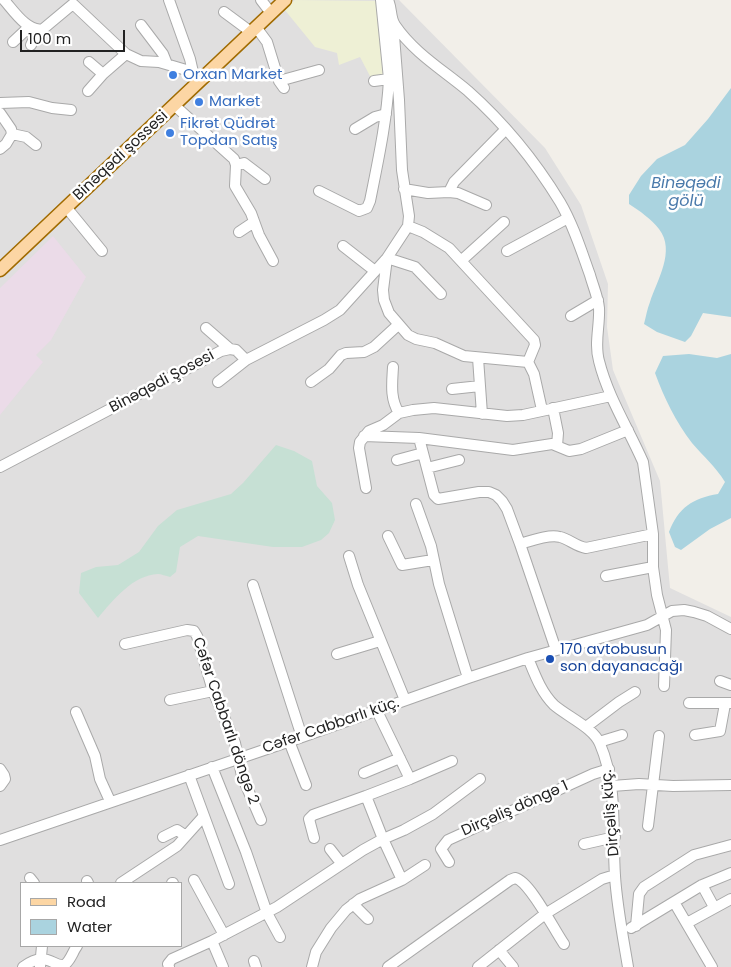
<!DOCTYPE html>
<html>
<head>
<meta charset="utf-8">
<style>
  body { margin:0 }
  #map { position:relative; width:731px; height:967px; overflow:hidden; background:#f2efe9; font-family:Poppins,sans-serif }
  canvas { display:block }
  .legend { position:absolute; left:20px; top:882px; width:162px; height:65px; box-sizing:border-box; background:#fff; border:1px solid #a7a7a7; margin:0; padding:6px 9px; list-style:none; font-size:15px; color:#222 }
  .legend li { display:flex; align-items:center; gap:10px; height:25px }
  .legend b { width:25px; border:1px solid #a7a7a7 }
  .scale { position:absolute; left:20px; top:30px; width:105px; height:22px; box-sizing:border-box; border:2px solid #222; border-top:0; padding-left:6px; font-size:15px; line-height:18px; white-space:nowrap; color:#222; -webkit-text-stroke:4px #fff; paint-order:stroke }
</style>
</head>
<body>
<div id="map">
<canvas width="731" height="967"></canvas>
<ul class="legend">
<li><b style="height:6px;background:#fcd6a4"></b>Road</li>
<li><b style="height:14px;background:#aad3df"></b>Water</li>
</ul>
<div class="scale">100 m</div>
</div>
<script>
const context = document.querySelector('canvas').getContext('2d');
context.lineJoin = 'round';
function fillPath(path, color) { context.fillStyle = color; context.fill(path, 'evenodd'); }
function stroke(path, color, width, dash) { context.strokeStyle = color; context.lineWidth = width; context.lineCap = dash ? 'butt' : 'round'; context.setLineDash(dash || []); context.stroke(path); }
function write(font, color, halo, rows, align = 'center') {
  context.font = font + ' Poppins,sans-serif'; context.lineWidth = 5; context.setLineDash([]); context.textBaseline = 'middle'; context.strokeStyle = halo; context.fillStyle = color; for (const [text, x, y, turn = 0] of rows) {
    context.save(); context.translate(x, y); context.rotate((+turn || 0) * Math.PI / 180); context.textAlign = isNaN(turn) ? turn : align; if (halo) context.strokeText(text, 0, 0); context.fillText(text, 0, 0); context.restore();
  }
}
fillPath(new Path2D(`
  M0,0h399l146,148 36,57 27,79 -1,43 6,43 47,111 10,107 61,29v350h-731zM21,883h160v63h-160z`), '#e0dfdf');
fillPath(new Path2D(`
  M53,236l33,41 -35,63 -15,15 7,7 -43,53v-127z`), '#ebdbe8');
fillPath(new Path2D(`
  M295,0l83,1 8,74 -15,3 -11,-21 -21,8 -2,-12 -22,-6 -31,-38z`), '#eef0d5');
fillPath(new Path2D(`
  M276,445l18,6 18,10 5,25 15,17 3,17 -6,13 -8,7 -19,7h-29l-75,-11 -18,11 -4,25 -6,5c-4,-1 -9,-3 -12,-3 -25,1 -45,26 -60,44l-19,-25 2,-20 15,-6 22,-2 21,-13 19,-26 19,-16 54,-16 12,-11z`), '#c6e0d4');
fillPath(new Path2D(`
  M731,88v229l-28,-4 -12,23 -6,6 -28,-10 -13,-8c2,-7 3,-15 6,-22 7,-22 26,-51 9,-73 -8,-10 -19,-18 -30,-25v-9l12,-19 16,-17 28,-14 23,-26z
  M689,354l28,4 14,-4v164l-21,11 -29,21 -6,-3 -6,-15c9,-24 24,-34 49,-38l7,-12c-9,-15 -22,-26 -33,-39 -16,-21 -28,-45 -37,-70l8,-17z`), '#aad3df');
const minor = new Path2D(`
  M4,0c9,10 24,33 39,29l30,-25 53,50 15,7 18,1 34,10 8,8
  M169,0l21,59 3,13
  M261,0l10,13
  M388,0c4,8 2,18 7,25 19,28 48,45 73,66 36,32 67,70 92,111 13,22 21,48 30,73 3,11 8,22 9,33 1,18 -5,35 0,53 9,36 29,67 44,101l10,72v33l4,28 9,35 -2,56
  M224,12l27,20
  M141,25l22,29 4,10
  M256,27l11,15 12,39 5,7
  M13,42l16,-15
  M31,45l7,-15
  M89,62l14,12
  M279,81l40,-11
  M374,81l15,-2
  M88,91l15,-17 23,-20
  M0,103l29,-1 23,6 19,2
  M174,105l60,54 2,6 -1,21 16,27 8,22 14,26
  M0,113l11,16 1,5 -6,10 -6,5
  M355,129l20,-12 11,-3
  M12,134l14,3 10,8
  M236,165l8,-2 21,16
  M404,189l24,4 21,-1 9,1 28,12
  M319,191l40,20 8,-3 3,-7c8,-40 17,-81 19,-122l-8,-79
  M449,192l5,-10 52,-53
  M66,207l36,44
  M408,226l15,6 26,16 85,92 1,5 -7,17
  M239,232l15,-10
  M343,246l32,25
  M507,251l61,-33
  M462,260l42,-38
  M441,294l-26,-27 -28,-9 -4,32 1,10 5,13 19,22 8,4 19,4 29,13 64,6 6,12 8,36
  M571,316l27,-16
  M206,328l24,21
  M478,358l4,56
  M393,367c-1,17 -3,32 6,46
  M218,382l28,-22
  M311,382l18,-13 12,-14 5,-2 18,-1 10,-5 24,-22
  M452,389l28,-3
  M553,408l5,25 -1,13
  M364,436l55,2
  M397,460l26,-7
  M0,467l221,-116 9,-2 6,1 10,10 78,-40 16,-10 47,-52 21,-32 1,-10 -7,-46 -3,-70 -6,-77
  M427,468l32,-8
  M366,488l-7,-40 1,-6 9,-11 14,-6 16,-12 14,-3 21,-2 73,8 16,-1 88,-19
  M416,504l15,42 8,38 29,94
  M388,536l14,29 31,-5
  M520,544c11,-3 28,-10 40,-7 9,2 15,9 26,11l67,-14
  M349,556l9,29 47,115
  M606,576l47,-9
  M253,585l49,152
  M125,644l62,-14 7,1 3,5 16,55 22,52 7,33 19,44
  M556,650l-36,-106 -13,-35 -5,-8 -6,-6 -7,-3h-10l-41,7 -4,-4 -15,-57 94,12 39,-6 17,7 12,-2 47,-19
  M337,654l43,-13
  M528,658c7,17 13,34 26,47 14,12 40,23 46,39 18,42 12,88 15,132 2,31 8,61 13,91
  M720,681l11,4
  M170,700l43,-9
  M689,703h41
  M76,712l19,44 5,23 10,22
  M586,727l33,-25 16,-10
  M695,735l25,-4 5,-27
  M289,741l17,44
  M599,742l23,-7
  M212,767l34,85 21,61 13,24
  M0,769l4,6 1,4 -5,7
  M364,773l36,-15
  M189,775l40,109
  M410,779l42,-18
  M612,786l27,-2 34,2 58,-1
  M648,826l11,-90
  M163,837l14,-7 9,6
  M314,838l-5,-19 4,-4 53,-19
  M0,840l302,-103 166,-59 60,-20 119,-33 25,-14 12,-1 10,2 13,4 24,13
  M584,844l31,-7
  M330,849l11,14
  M449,862l-8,-13 7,-9 145,-66 16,-5
  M30,878l4,5
  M194,880l30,55
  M402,880l23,-15
  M87,881l1,2
  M121,883l56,-37 26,-29
  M172,883h1
  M702,885l12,22
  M674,902l38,65
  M353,904l15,15
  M687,923l44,-24
  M636,926l3,-32 5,-7 50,-32 37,-10
  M631,928l71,-43 29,-12
  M212,941l11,26
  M499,950l14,17
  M254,961l2,6
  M23,967c24,-18 29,0 41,-2 6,-3 9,-14 13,-19
  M40,967l2,-21
  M169,967l-1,-3 4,-5 40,-18 65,-34 86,-57 20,-11 21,-9 29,-16 47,-35
  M312,967l4,-15 15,-24 15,-18 14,-11 42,-19 -19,-41 -17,-43 44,-17 -33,-68
  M388,967l122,-87 5,-2c15,3 39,52 49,66
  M478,967l67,-53 57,-35 13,-4`);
const major = new Path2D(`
  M0,270l285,-270`);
stroke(minor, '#a9a9a9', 12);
stroke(major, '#a06b00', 15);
stroke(minor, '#fff', 10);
stroke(major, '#fcd6a4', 12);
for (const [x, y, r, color] of [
  [173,75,5,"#3f7fe0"],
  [199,102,5,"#3f7fe0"],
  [170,133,5,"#3f7fe0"],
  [550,659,5,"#1a4fb4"]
]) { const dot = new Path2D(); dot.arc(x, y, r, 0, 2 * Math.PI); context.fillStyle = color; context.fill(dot); stroke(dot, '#fff', 2); }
write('15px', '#366cbe', '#fff', [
  ["Orxan Market",183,75],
  ["Market",209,102],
  ["Fikrət Qüdrət",180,124],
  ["Topdan Satış",180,141]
], 'left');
write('15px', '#222', '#fff', [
  ["Binəqədi şossesi",121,156,-43],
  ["Binəqədi Şosesi",162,382,-28],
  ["Cəfər Cabbarlı döngə 2",225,721,71],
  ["Cəfər Cabbarlı küç.",331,726,-19],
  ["Dirçəliş döngə 1",515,809,-24],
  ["Dirçəliş küç.",611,813,-95]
]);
write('15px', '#164399', '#fff', [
  ["170 avtobusun",560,650],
  ["son dayanacağı",560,667]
], 'left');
write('italic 16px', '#4a7aab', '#fff', [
  ["Binəqədi",686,184],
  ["gölü",686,202]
]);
</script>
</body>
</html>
